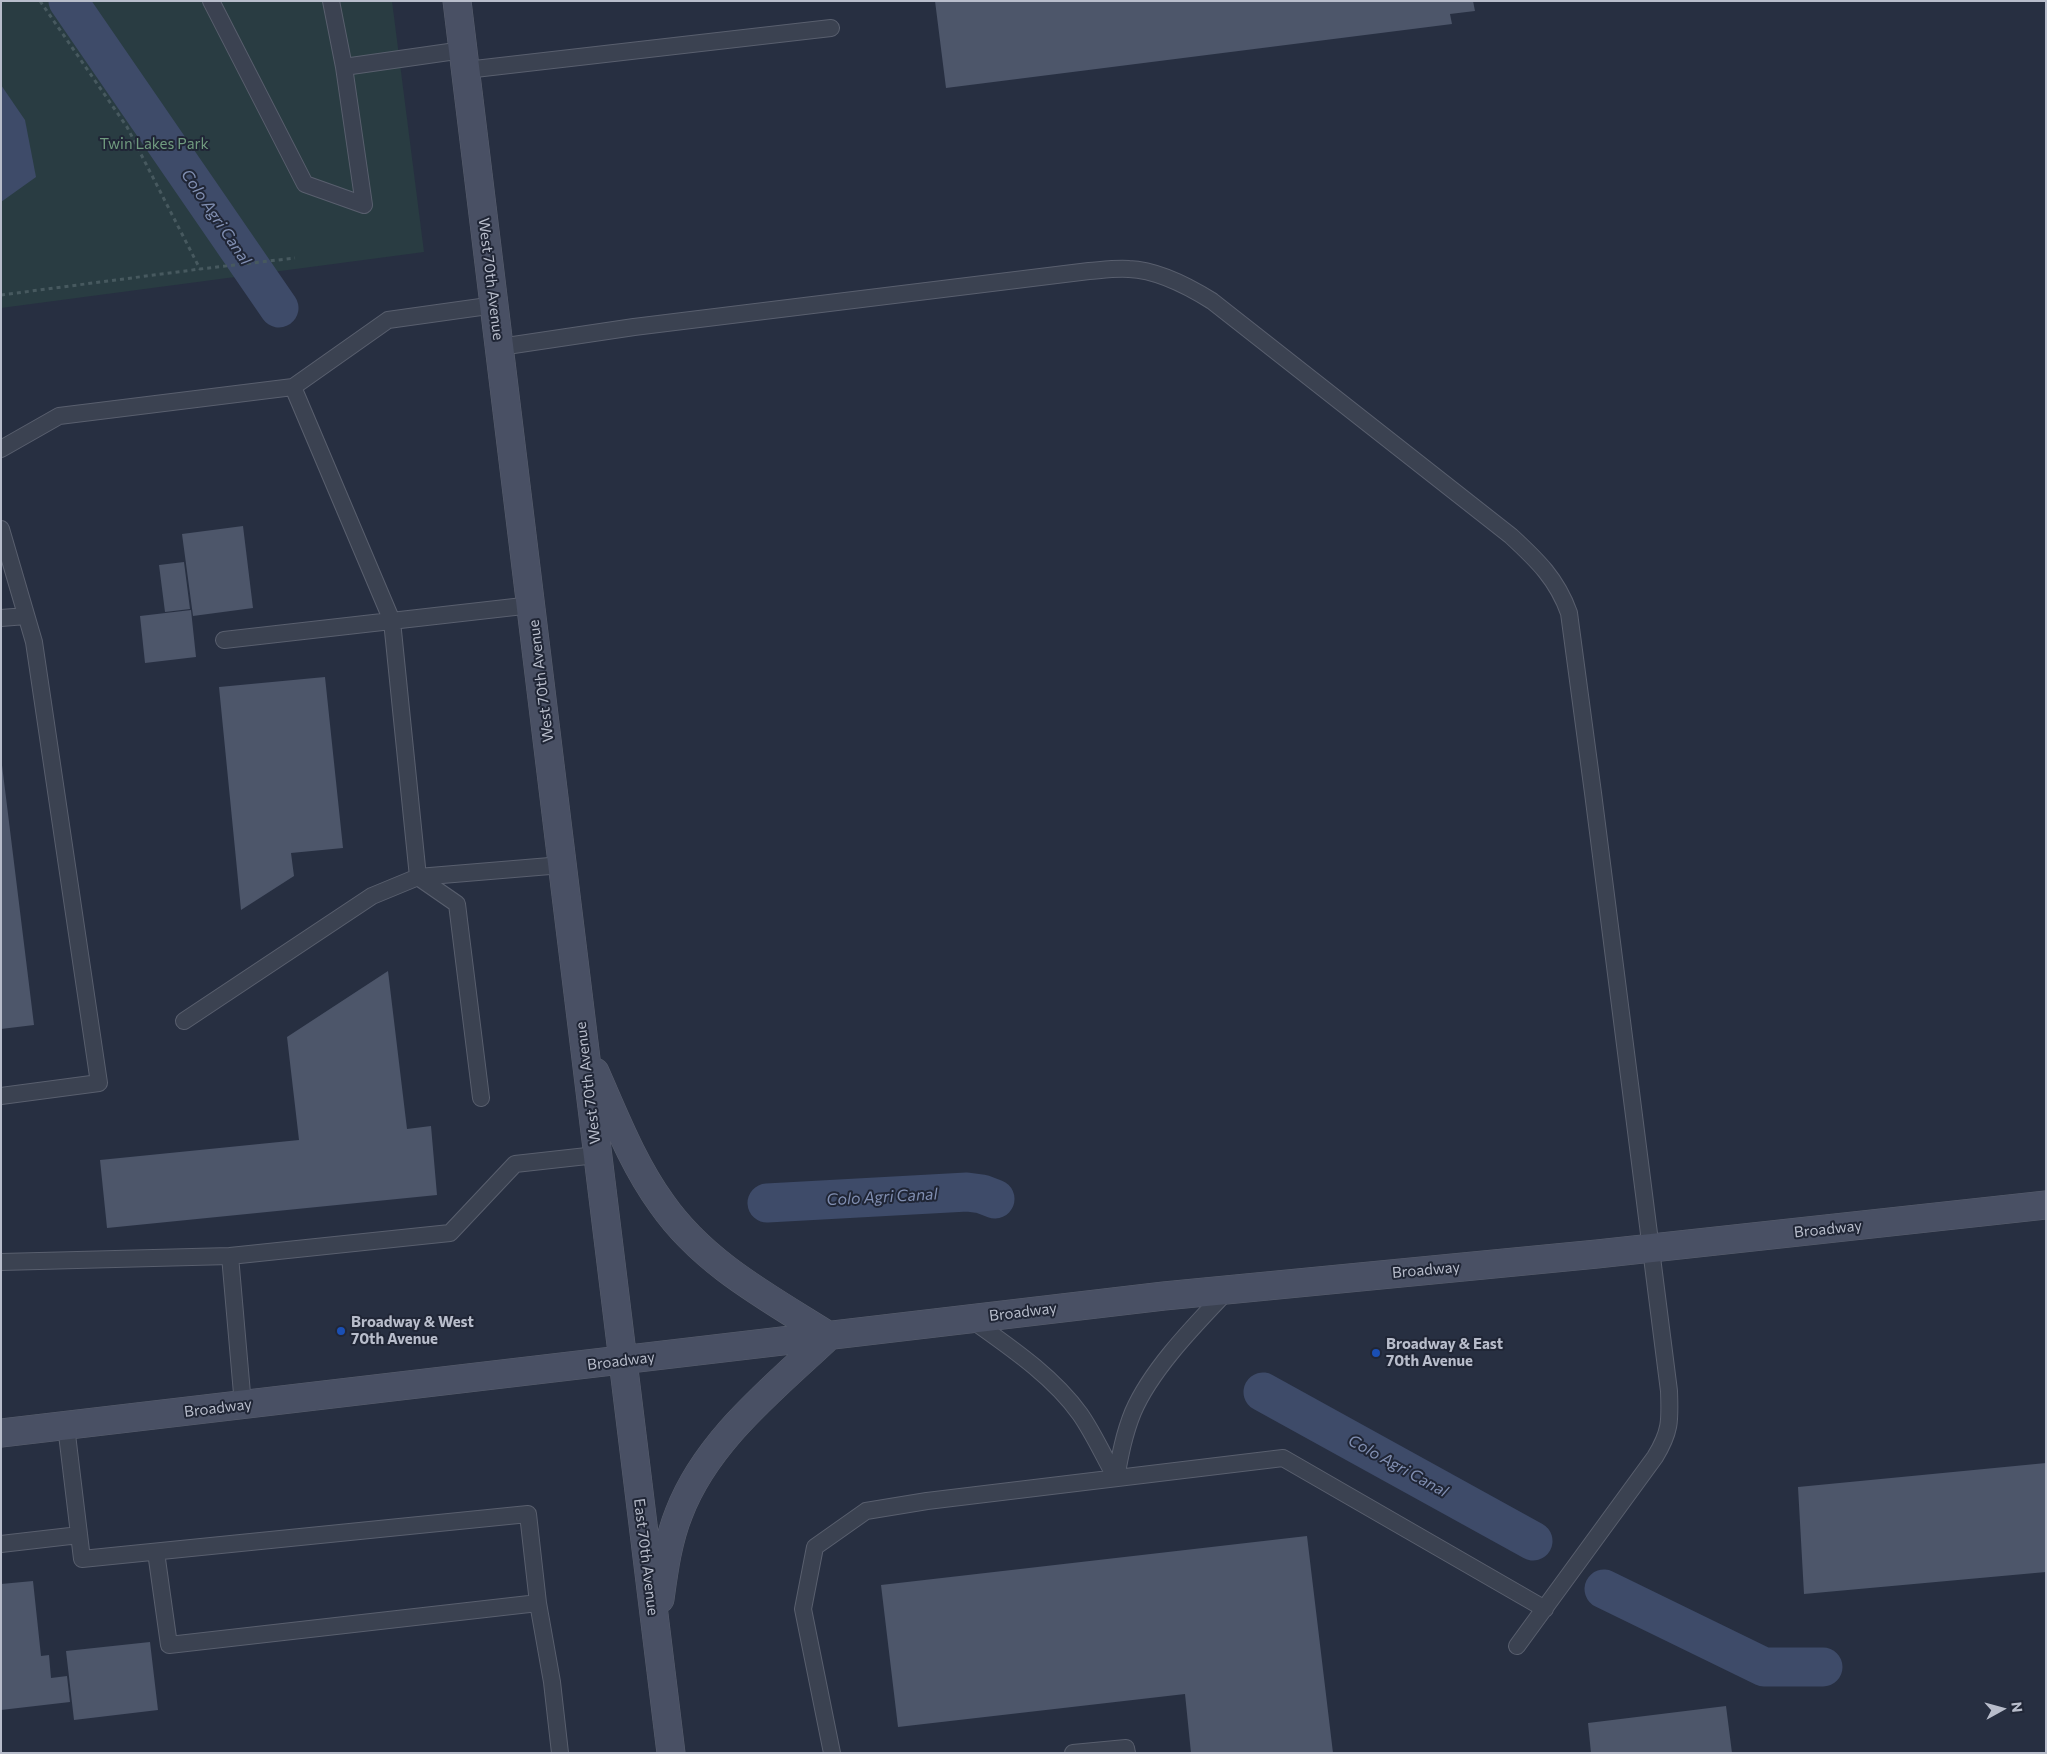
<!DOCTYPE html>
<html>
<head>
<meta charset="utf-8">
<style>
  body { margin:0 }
  #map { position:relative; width:2047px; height:1754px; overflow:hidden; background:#272f41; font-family:Commissioner,sans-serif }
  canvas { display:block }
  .frame { position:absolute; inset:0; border:2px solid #b8bdcb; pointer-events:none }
  .north { position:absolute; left:1977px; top:1684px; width:50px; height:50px; -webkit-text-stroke:4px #202636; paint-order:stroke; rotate:83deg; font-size:14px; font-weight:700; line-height:20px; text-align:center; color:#b8bdcb }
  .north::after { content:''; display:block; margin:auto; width:18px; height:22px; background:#b8bdcb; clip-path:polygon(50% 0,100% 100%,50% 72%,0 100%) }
</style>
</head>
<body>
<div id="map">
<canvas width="2047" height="1754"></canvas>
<div class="frame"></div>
<div class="north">N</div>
</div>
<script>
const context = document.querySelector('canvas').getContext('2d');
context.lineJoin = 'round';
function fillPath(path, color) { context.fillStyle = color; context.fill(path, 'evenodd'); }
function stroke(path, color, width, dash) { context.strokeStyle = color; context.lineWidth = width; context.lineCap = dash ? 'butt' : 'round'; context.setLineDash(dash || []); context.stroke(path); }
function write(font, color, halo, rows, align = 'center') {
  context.font = font + ' Commissioner,sans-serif'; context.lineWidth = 4; context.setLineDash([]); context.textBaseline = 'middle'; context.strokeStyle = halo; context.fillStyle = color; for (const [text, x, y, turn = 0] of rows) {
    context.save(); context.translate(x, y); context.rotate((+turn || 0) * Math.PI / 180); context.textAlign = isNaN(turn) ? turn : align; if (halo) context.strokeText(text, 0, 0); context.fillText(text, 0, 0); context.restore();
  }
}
fillPath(new Path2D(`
  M1,1h391l32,251 -423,56z`), '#293c42');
fillPath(new Path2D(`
  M1,85l24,35 11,57 -35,25z`), '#3e4b69');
stroke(new Path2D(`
  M68,1l211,307
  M767,1203l200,-11 15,2 13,5
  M1263,1392l270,149
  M1604,1589l160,78h59`), '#3e4b69', 39);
fillPath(new Path2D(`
  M935,1h538l2,10 -25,3 2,10 -506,64z
  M243,526l10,82 -60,8 -11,-82z
  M184,562l6,47 -25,3 -6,-47z
  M191,610l5,47 -51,6 -5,-47z
  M325,677l18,171 -52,5 3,23 -53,34 -22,-223z
  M1,757l33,268 -33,4z
  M388,971l19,158 24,-3 6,69 -330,33 -7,-68 199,-20 -12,-103z
  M2046,1463v109l-242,22 -6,-107z
  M1307,1536l26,217h-142l-6,-59 -287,33 -17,-142z
  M33,1581l8,75 8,-1 2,23 16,-2 3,26 -69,8v-126z
  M150,1642l8,68 -84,10 -8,-69z
  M1726,1706l6,47h-141l-3,-30z`), '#4d566a');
const lane = new Path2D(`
  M211,1l94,183 59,21 -20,-138 -13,-66
  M344,67l119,-17
  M466,70l365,-42
  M500,347l134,-20 455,-56c13,-1 27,-3 40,-2 29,1 59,17 83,32l299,235c26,24 46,43 58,77 35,259 68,518 100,778 1,29 2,40 -14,66l-138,189
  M293,387l95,-67 107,-15
  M1,449l58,-33 234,-29 99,234 26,256 -46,19 -188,125
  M1,529l33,113 65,441 -98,13
  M1,618l25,-2
  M224,640l308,-35
  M418,877l39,27 24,194
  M418,877l144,-12
  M1,1262l229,-6
  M969,1318c39,28 83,57 111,96 14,20 24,43 36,64
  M243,1405l-13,-149 220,-23 65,-69 81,-9
  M66,1426l16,133 446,-45 10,89
  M1116,1478c4,-22 8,-44 17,-66 19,-44 63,-88 96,-123
  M1,1544l78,-9
  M156,1552l13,93 369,-42 14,79 8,71
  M832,1753l-29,-144 12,-62 51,-36 61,-10 356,-43 262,151
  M1073,1753l53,-5 1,5`);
const secondary = new Path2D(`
  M457,1c75,584 138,1168 214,1752
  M595,1072c20,45 38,92 67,132 42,60 107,94 167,132
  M1,1433l1163,-137 433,-42 449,-49
  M660,1599c4,-29 8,-59 19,-86 28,-73 95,-125 150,-177`);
stroke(lane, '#595f6e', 18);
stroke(secondary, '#595f6e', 29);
stroke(new Path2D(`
  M40,1l87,126 73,142 95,-11
  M1,295l199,-26`), '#47595f', 3, [4, 4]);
stroke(lane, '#3b4251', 16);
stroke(secondary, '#495064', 28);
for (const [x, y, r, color] of [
  [341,1331,5,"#1a4fb4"],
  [1376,1353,5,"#1a4fb4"]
]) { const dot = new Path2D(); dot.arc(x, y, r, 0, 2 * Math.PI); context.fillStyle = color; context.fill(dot); stroke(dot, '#202636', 2); }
write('15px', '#709b7f', '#202636', [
  ["Twin Lakes Park",154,144]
]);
write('15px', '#b8bdcb', '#202636', [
  ["West 70th Avenue",491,279,83],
  ["West 70th Avenue",541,681,-97],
  ["West 70th Avenue",588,1083,-97],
  ["Broadway",1828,1229,-6],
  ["Broadway",1426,1270,-5],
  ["Broadway",1023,1312,-7],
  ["Broadway",621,1361,-7],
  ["Broadway",218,1408,-7],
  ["East 70th Avenue",646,1557,83]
]);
write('bold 15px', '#b8bdcb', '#202636', [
  ["Broadway & West",351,1322],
  ["70th Avenue",351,1339],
  ["Broadway & East",1386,1344],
  ["70th Avenue",1386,1361]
], 'left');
write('italic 16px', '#818fb2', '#202636', [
  ["Colo Agri Canal",216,217,56],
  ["Colo Agri Canal",882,1197,-3],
  ["Colo Agri Canal",1398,1466,29]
]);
</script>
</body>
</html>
